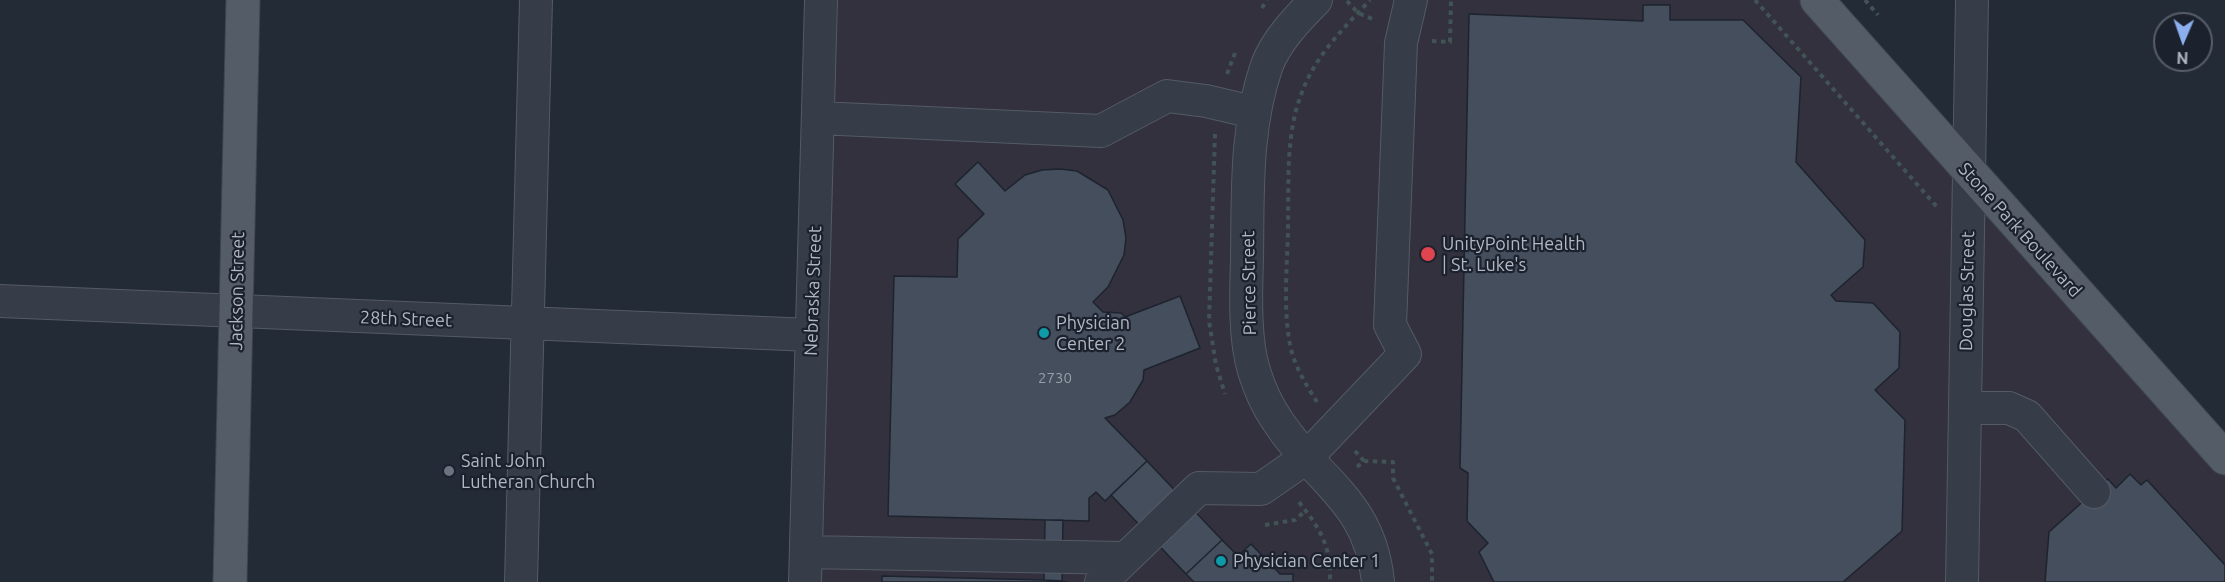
<!DOCTYPE html>
<html>
<head>
<meta charset="utf-8">
<style>
  body { margin:0 }
  #map { position:relative; width:2225px; height:582px; overflow:hidden; background:#232b37; font-family:Ubuntu,sans-serif }
  canvas { display:block }
  .north { position:absolute; left:2153px; top:12px; width:60px; height:60px; box-sizing:border-box; background:#1c222d; border:2px solid #585e69; border-radius:50%; rotate:182deg; font-size:16px; font-weight:700; line-height:24px; text-align:center; color:#b1b8c4 }
  .north::after { content:''; display:block; margin:auto; width:21px; height:27px; background:#8bafef; clip-path:polygon(50% 0,100% 100%,50% 72%,0 100%) }
</style>
</head>
<body>
<div id="map">
<canvas width="2225" height="582"></canvas>
<div class="north">N</div>
</div>
<script>
const context = document.querySelector('canvas').getContext('2d');
context.lineJoin = 'round';
function fillPath(path, color) { context.fillStyle = color; context.fill(path, 'evenodd'); }
function stroke(path, color, width, dash) { context.strokeStyle = color; context.lineWidth = width; context.lineCap = dash ? 'butt' : 'round'; context.setLineDash(dash || []); context.stroke(path); }
function write(font, color, halo, rows, align = 'center') {
  context.font = font + ' Ubuntu,sans-serif'; context.lineWidth = 4.5; context.setLineDash([]); context.textBaseline = 'middle'; context.strokeStyle = halo; context.fillStyle = color; for (const [text, x, y, turn = 0] of rows) {
    context.save(); context.translate(x, y); context.rotate((+turn || 0) * Math.PI / 180); context.textAlign = isNaN(turn) ? turn : align; if (halo) context.strokeText(text, 0, 0); context.fillText(text, 0, 0); context.restore();
  }
}
fillPath(new Path2D(`
  M821,0h996l408,458v124h-1420z`), '#32313d');
const building = new Path2D(`
  M1643,5h27v15h73l58,57 -5,85 69,78 -2,27 -32,28 5,6 37,2 27,29 -1,36 -24,22 30,30 -3,111 -59,51h-349l-15,-30 9,-9 -21,-22 1,-48 -8,-5 9,-454 174,7z
  M978,162l27,29 20,-16 17,-5 18,-1 17,2 31,19 15,30 3,18 -2,17 -16,32 -15,15 10,10 18,1 4,4 55,-21 20,52 -56,22 -1,10 -13,22 -15,13 -10,3 42,43 -42,40 -9,-9 -7,6v23l-201,-5 6,-240 63,1 1,-38 26,-25 -29,-30z
  M1147,461l75,79 -36,34 -75,-79z
  M2130,474l11,11 6,-5 78,85v17h-180l4,-50 59,-53 8,9z
  M1045,520h18l-1,61 -18,-1z
  M1222,540l22,22 3,-3 -6,-6 10,-9 29,30h13v8h-99l-8,-8z
  M882,576l162,4 23,2h-185z`);
fillPath(building, '#444e5c');
stroke(building, '#1d242f', 1.5);
const minor = new Path2D(`
  M1316,0c-18,18 -40,41 -49,65 -22,63 -19,128 -20,193 -1,35 -3,80 7,113 5,16 14,36 23,49 40,62 93,80 101,162
  M818,118l283,13 66,-35 39,5 47,11
  M0,301l811,34
  M1965,408h44l18,8 67,76
  M806,552l317,6
  M521,582l15,-582
  M805,582l16,-582
  M1101,582l98,-94 62,1 46,-32 98,-103 -15,-29 11,-282 10,-43
  M1962,582l10,-582`);
const major = new Path2D(`
  M1817,0l408,458
  M230,582l13,-582`);
stroke(minor, '#545b66', 34);
stroke(major, '#3f4651', 35);
stroke(new Path2D(`
  M1755,0l182,207
  M1865,0l13,15
  M1347,1l11,12 17,7
  M1262,8l5,-8
  M1432,41l18,1 1,-42
  M1227,74l8,-21
  M1215,134l-6,187 7,44 9,29
  M1317,402c-11,-17 -23,-37 -27,-57 -7,-38 -3,-76 -2,-114 1,-44 -3,-94 13,-136 13,-38 42,-66 69,-95
  M1355,451l9,10
  M1357,467l7,-6 29,1v16l39,76v28
  M1299,502c22,28 32,44 31,80
  M1265,525l30,-5 10,-9`), '#425356', 4, [4.5, 4.5]);
stroke(minor, '#363d48', 32);
stroke(major, '#545c68', 33);
for (const [x, y, r, color] of [
  [1428,254,8,"#e0444e"],
  [1044,333,6,"#0f9aa8"],
  [449,471,6,"#6b7280"],
  [1221,561,6,"#0f9aa8"]
]) { const dot = new Path2D(); dot.arc(x, y, r, 0, 2 * Math.PI); context.fillStyle = color; context.fill(dot); stroke(dot, '#1c222d', 2); }
write('15px', '#969eaa', null, [
  ["2730",1055,378]
]);
write('18px', '#b1b8c4', '#1c222d', [
  ["Stone Park Boulevard",2020,230,48],
  ["Pierce Street",1249,283,-91],
  ["Jackson Street",237,291,-89],
  ["Nebraska Street",813,291,-88],
  ["Douglas Street",1967,291,-89],
  ["28th Street",406,319,2]
]);
write('18px', '#b1b8c4', '#1c222d', [
  ["UnityPoint Health",1442,244],
  ["| St. Luke's",1442,265],
  ["Physician",1056,323],
  ["Center 2",1056,344],
  ["Saint John",461,461],
  ["Lutheran Church",461,482],
  ["Physician Center 1",1233,561]
], 'left');
</script>
</body>
</html>
